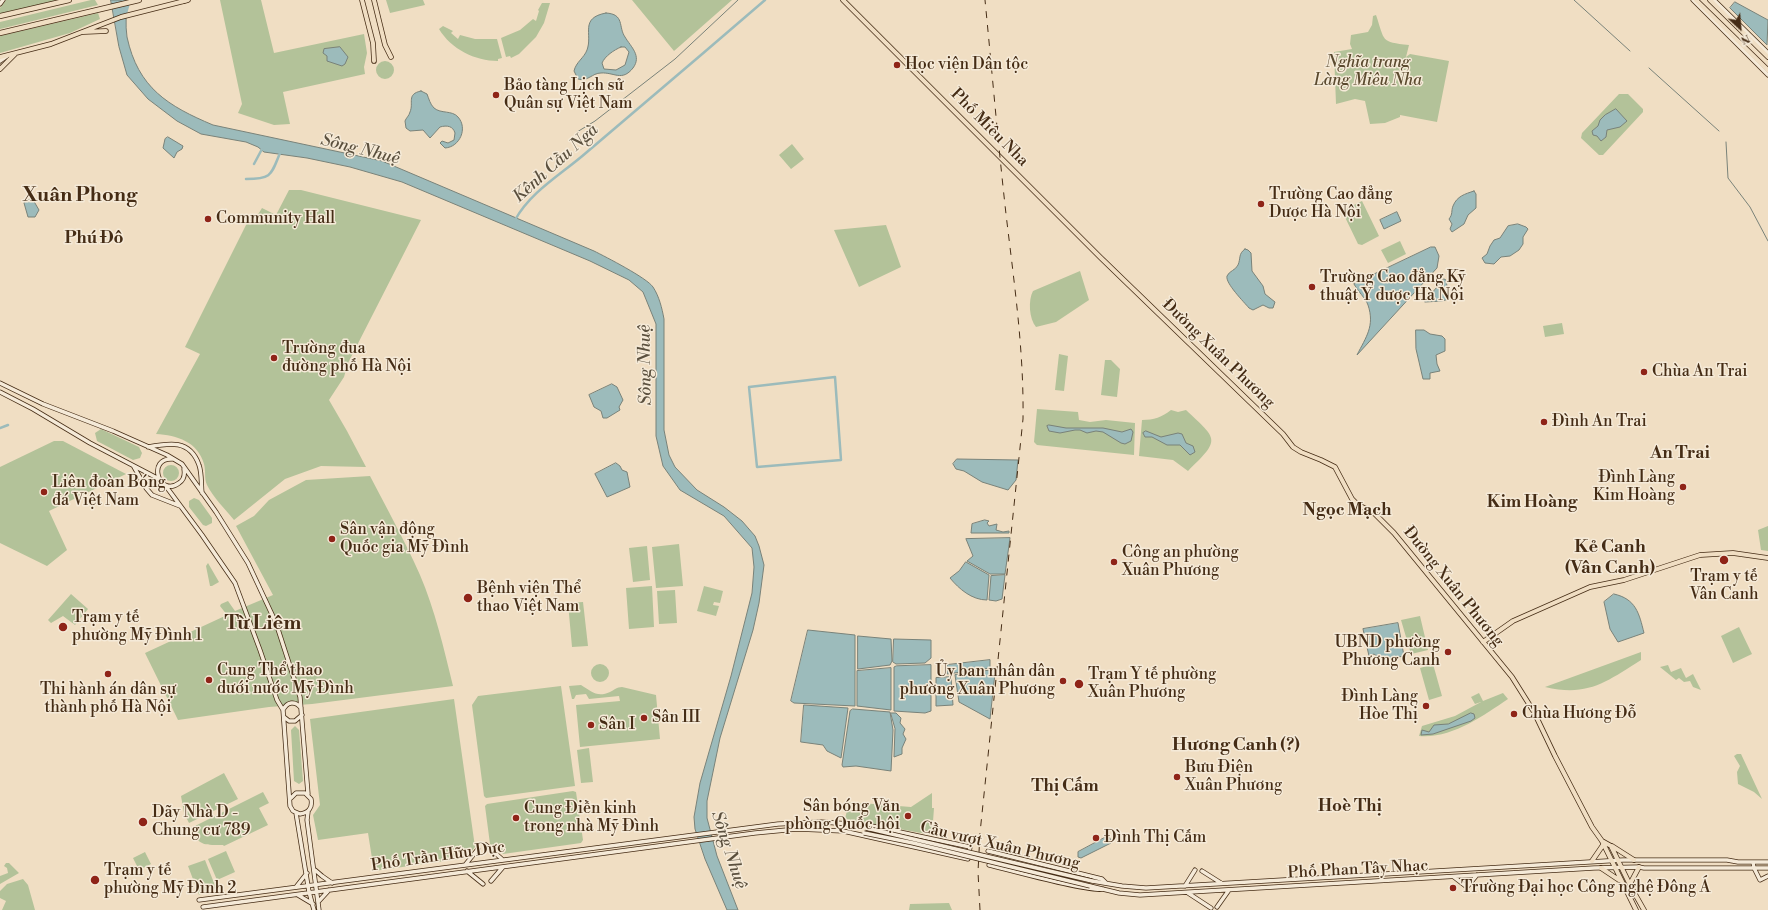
<!DOCTYPE html>
<html>
<head>
<meta charset="utf-8">
<style>
  body { margin:0 }
  #map { position:relative; width:1768px; height:910px; overflow:hidden; background:#f0dec3; font-family:"Libre Bodoni",serif }
  canvas { display:block }
  .north { position:absolute; left:1720px; top:8px; width:40px; height:40px; -webkit-text-stroke:3px #f5ead8; paint-order:stroke; rotate:154deg; font-size:11px; font-weight:700; line-height:16px; text-align:center; color:#452c15 }
  .north::after { content:''; display:block; margin:auto; width:14px; height:18px; background:#452c15; clip-path:polygon(50% 0,100% 100%,50% 72%,0 100%) }
</style>
</head>
<body>
<div id="map">
<canvas width="1768" height="910"></canvas>
<div class="north">N</div>
</div>
<script>
const context = document.querySelector('canvas').getContext('2d');
context.lineJoin = 'round';
function fillPath(path, color) { context.fillStyle = color; context.fill(path, 'evenodd'); }
function stroke(path, color, width, dash) { context.strokeStyle = color; context.lineWidth = width; context.lineCap = dash ? 'butt' : 'round'; context.setLineDash(dash || []); context.stroke(path); }
function write(font, color, halo, rows, align = 'center') {
  context.font = font + ' "Libre Bodoni",serif'; context.lineWidth = 3; context.setLineDash([]); context.textBaseline = 'middle'; context.strokeStyle = halo; context.fillStyle = color; for (const [text, x, y, turn = 0] of rows) {
    context.save(); context.translate(x, y); context.rotate((+turn || 0) * Math.PI / 180); context.textAlign = isNaN(turn) ? turn : align; if (halo) context.strokeText(text, 0, 0); context.fillText(text, 0, 0); context.restore();
  }
}
fillPath(new Path2D(`
  M6,0h51l-57,15v-7z
  M91,0h4l3,5 -98,24v-7z
  M220,0h41l13,53 90,-19 3,19 -3,14 1,7 -82,18 7,32 -16,1 -36,-12 4,-9z
  M386,0h37l2,5 -35,8z
  M632,0h100l-58,51z
  M542,3h8l-6,20 -8,14 -17,17 -8,4 -1,-2 -4,1 -5,-19 19,-8 13,-11 3,2 3,-10 -1,-1z
  M98,13l2,6 -30,14 -70,20v-17z
  M1376,15c9,26 4,27 33,30l-3,12 4,-3 39,7 -12,61 -37,-7v2l-15,6 -15,1 -5,-23 -10,-2 -19,5 -2,-52 18,-3 -2,-5 1,-9 17,-3 4,-7 1,-9z
  M443,26l10,5 -2,2 7,6 2,-4 15,4h22l5,19 -4,1v2c-23,0 -47,-12 -59,-32z
  M376 70a9 9 0 1 1 18 0a9 9 0 1 1-18 0Z
  M1619,94h9l15,15v3l-40,43h-4l-18,-17 1,-5z
  M792,144l12,15 -13,10 -12,-14z
  M289,190h12l120,30 -73,143 -4,14 -15,23 18,31 19,36 -45,-1 -36,13 -51,41c-9,-11 -21,-23 -27,-35 -3,-7 -1,-13 -3,-21 -6,-22 -27,-29 -48,-30l44,-80 -15,-7 64,-128 5,2 8,-13 14,7z
  M1362,201l17,35 -17,9 -4,-1 -16,-33z
  M886,225l15,42 -42,20 -25,-57z
  M1400,241l6,13 -18,9 -7,-13z
  M1080,271l9,29 -33,22 -20,5c-7,-8 -8,-27 -3,-36z
  M1562,323l2,11 -19,3 -2,-11z
  M1059,354l9,2 -4,35 -9,-1z
  M1105,360h6l9,9 -3,28 -16,-2z
  M1037,409l41,3 1,8 11,2 16,-2 29,3 -1,32 -97,-10 -3,-3z
  M1171,410l7,2 8,-2c32,30 35,29 2,61l-15,-11 -34,-4 3,-36c12,0 20,-3 29,-10z
  M101,429l38,18 3,6 -2,5 -7,2 -36,-19 -2,-8z
  M54,441h9l63,33 -77,37 18,39 -20,16 -47,-23v-76z
  M163 473a8 8 0 1 1 16 0a8 8 0 1 1-16 0Z
  M370,476c17,33 35,65 50,99 15,35 24,74 33,111l-141,18 -43,3 -91,13 -33,-67 82,-38 -7,-9 1,-2 7,-3 7,10 38,-16 -37,-69 18,-10 15,-16 37,-20z
  M194,498l5,2 13,18v5l-6,3 -3,-1 -14,-18v-6z
  M1768,526v25l-7,-1 -3,-20z
  M679,544l4,42 -27,2 -4,-41z
  M647,546l3,34 -17,2 -4,-34z
  M208,563l11,19 -7,4h-2l-4,-20z
  M652,586l2,41 -25,2 -3,-41z
  M704,586l19,5 -3,12 -6,-1 -1,3 6,1 -3,10 -19,-5z
  M675,590l2,33 -18,1 -2,-33z
  M71,594l17,15 -13,16 -12,-9 -12,7 -3,-3z
  M583,602l5,44 -16,1 -4,-44z
  M1420,616l8,34 -17,4 -10,-34z
  M1739,627l13,27 -19,9 -12,-27z
  M1641,652v8c-35,22 -53,37 -96,27z
  M591 673a9 9 0 1 1 18 0a9 9 0 1 1-18 0Z
  M1433,664l9,32 -13,4 -9,-32z
  M1668,665l3,7 10,-4 5,10 7,-4 8,16 -8,-3 -3,-6 -6,1 -5,-4 -3,2 -16,-13z
  M581,685c10,6 16,13 29,7 4,-2 7,-5 12,-5l34,8 4,44 -80,8 -4,-42 44,-4 -1,-5 -30,3 -3,-5 -10,1 -2,4h-2l-3,-13z
  M561,686l14,100 -89,12 -2,-2 -12,-91 6,-9z
  M1479,693l4,8 20,-8 5,6c-25,17 -57,40 -89,37l3,-10 33,-10 26,-14 -6,2 -4,-7z
  M454,699l21,148 -9,11 -92,13 -6,-38 -50,7 -5,-25 7,-10 -10,-86z
  M295,726l4,4 4,51 -4,3 -5,-3 -3,-51z
  M589,748l4,34 -12,1 -4,-33z
  M1737,754h4l21,45 -8,-7 -16,-8 -1,-12 3,-6 -6,-10z
  M224,773l14,26 -49,24 -5,-10 -3,-17z
  M573,791l3,1 7,48 -2,3 -78,11 -13,-10 -5,-38 2,-2z
  M263,792l6,11 -10,5 9,17 -44,21 -1,-1c-20,0 -24,1 -32,-17z
  M932,793v15h2l-2,27 -87,-16 4,-17 62,5z
  M226,851l9,21 -18,8 -9,-21z
  M145,852l6,12 -12,6 -6,-12z
  M205,860l11,28 -17,7 -11,-29z
  M6,863h3l10,10 -19,11v-8l8,-3 -1,-5 -3,-2z
  M23,879l5,6 7,25h-33l4,-9 -6,-3v-7l7,-7z
  M949,903l3,7h-43l1,-6z`), '#b3c299');
const water = new Path2D(`
  M111,0h15c1,12 -1,25 1,37 11,51 41,69 86,88l169,36 212,90c12,6 53,27 59,36 6,9 9,21 11,32v111l5,25 6,12 22,23 27,17 18,14 13,15 4,10 5,19 -5,38 -6,27 -33,108 -13,63v17l10,38 21,54h-11l-22,-51 -10,-30 -1,-12 6,-34 31,-107 21,-83 2,-26 -2,-19 -28,-32 -44,-26 -17,-24 -7,-30v-112l-13,-32 -14,-12 -39,-19 -188,-79 -52,-15 -43,-9 -43,-6 -6,-5 -12,-5 -45,-8 -24,-13 -29,-22 -21,-24 -8,-28z
  M1735,2l33,18 -1,25 -37,-37z
  M606,13c19,1 12,14 19,24 6,10 17,19 8,31 -11,14 -19,4 -32,5 -9,0 -13,9 -23,6l-4,-8c2,-9 10,-13 13,-21 6,-16 -8,-32 19,-37zM621,47h4l4,5 -4,13 -9,5 -12,-1 -2,-6c3,-7 12,-13 19,-16z
  M340,47l8,10 -3,7 -3,2 -15,-5v-5l-4,-3 1,-4z
  M421,91l6,3c2,5 3,10 7,14 7,6 18,2 24,9 10,11 2,30 -13,31l-5,-5 2,-2 6,2 6,-3 1,-7c-2,-7 -8,-8 -15,-6l-10,11 -7,-8 -13,1 -4,-3 -1,-7c1,-3 4,-5 5,-9 4,-9 -4,-18 11,-21z
  M1616,109l11,12 -7,6 -13,3 -1,7 -5,4 -4,-5 -4,-1 -1,-4 6,-5 2,-6 5,-5z
  M168,137l15,9 -1,3 -5,3 -3,6 -11,-10 2,-9z
  M1474,191l2,3v14l-8,7 -4,9 -12,8 -2,-3 2,-5 -3,-5c4,-5 2,-8 4,-13 4,-10 12,-12 21,-15z
  M32,198l7,12 -4,7h-7l-4,-14z
  M1397,212l4,9 -17,8 -4,-9z
  M1518,224l8,3 2,2 -5,8v7l-4,6 -9,6 -9,1 -7,7 -9,-1 -3,-5 5,-4 3,-8 4,-6 6,-2 8,-12z
  M1431,247h4l4,9 -2,12 -80,87c9,-18 18,-29 11,-50 -2,-6 -11,-15 -14,-21z
  M1245,249l3,1 3,3 1,18 11,15 2,8 10,8 -2,6h-4l-6,-3 -10,5 -4,-2c-5,-6 -24,-25 -22,-32 2,-5 9,-6 11,-11 3,-7 0,-11 7,-16z
  M1444,279l2,1 3,19 -7,2 -17,1z
  M1416,330h8l6,4 12,2 3,3v12l-9,4 1,9 3,7 -10,2v6h-7l-7,-30z
  M612,384l5,3 6,13 -4,7 1,3 -13,8h-4l-2,-7 -7,-4 -5,-12z
  M1049,425l17,3h37l19,4 9,-3 2,3 -2,9 -6,3 -4,-1 -18,-11 -7,-1 -9,2 -7,-3h-5l-15,3 -11,-2 -2,-5z
  M1146,431l15,6 17,-4 4,1 4,9 7,3 2,6 -5,3 -10,-10h-13l-15,-8h-7l-2,-4z
  M957,459l61,1 -2,20 -8,10 -26,-8 -18,-11 -8,-2 -3,-5z
  M616,463l4,3 2,4 5,2 3,15 -23,10 -12,-23z
  M985,520l4,1 -2,2 2,3 8,-2 -1,6 7,2 6,-1v2h-38l1,-9z
  M1010,538l-5,36h-15l-23,-13 6,-5 -7,-17z
  M966,562l23,13 -2,25c-15,0 -28,-11 -37,-22l9,-7z
  M1005,575l-3,24 -6,2 -7,-1 2,-24z
  M1614,594c22,5 25,19 30,39l-26,9 -8,-13 -6,-27z
  M1398,623l6,33 -22,4 -8,-6 -5,2 -6,-27z
  M808,630l47,5v71l-61,-3 -3,-2z
  M858,636l33,3 1,22 -2,4 -32,4z
  M894,639l37,1v18l-6,5 -29,1 -3,-2z
  M990,660v8l-43,6v-9z
  M931,665v46l-6,2 -31,-2v-44l2,-1z
  M891,668v42l-34,-4v-35z
  M993,670l2,3 -5,46 -31,-17 -4,-27z
  M951,677l2,28 -17,1v-28z
  M804,705l44,3 -7,50 -14,-7 -4,-6 -22,-3z
  M853,709l37,3 3,18 -2,41 -35,-5 -13,1 -1,-2 8,-54z
  M891,713h5l5,5 -1,5 5,6 -2,5 3,5 -4,9v6l-8,3 1,-28z
  M1471,713l3,1 1,4 -4,3 -38,13 -12,1 1,-5 7,2 5,-7 14,-1z
  M1108,836l4,5 -1,2 -30,15 -3,-1v-5z`);
fillPath(water, '#9cbbbb');
stroke(water, '#798279', 1);
stroke(new Path2D(`
  M1574,0l56,51
  M1649,68l70,63
  M577,132l18,-11 80,-62 63,-59
  M1726,142l2,36 22,29 18,34`), '#798279', 1);
stroke(new Path2D(`
  M254,164l8,-15
  M246,179c26,0 25,-4 34,-26
  M515,220c16,-29 47,-46 72,-68 59,-50 119,-101 178,-152
  M835,377l6,83 -84,7 -8,-80z
  M0,428l8,-3`), '#9cbbbb', 2.5);
stroke(new Path2D(`
  M124,0l3,6 -2,7`), '#9cbbbb', 4.5);
const secondary = new Path2D(`
  M1693,0l75,75
  M1714,0l54,53
  M0,4l3,-4
  M0,61l7,-5
  M0,383l43,21 70,27 54,24 15,9 34,48 32,51 28,60 24,74 8,97
  M0,392l33,17 57,34 69,36
  M148,447c21,-4 42,-8 51,18 3,8 2,19 3,28
  M173,459c-27,-2 -14,39 6,24 5,-3 6,-8 5,-14
  M134,467l12,21 6,7 28,11
  M165,485l37,50 33,48 25,67 17,50 6,10
  M284,717l5,4h6l7,-6
  M291,798l5,-5h9l6,6c2,9 -3,14 -11,15l-7,-3 -3,-5 -7,-96c4,-8 12,-10 18,-2
  M308,812l-1,8 12,90
  M296,813l13,79 5,18
  M486,845l17,15
  M988,851l114,28 4,4
  M1753,862l1,6 6,12 8,-4
  M465,865l13,-16
  M989,865c17,4 103,28 114,24
  M315,870l7,6 10,7
  M467,871l16,13
  M1202,871l19,12
  M1454,877l13,10 10,-12
  M491,881l12,-14
  M1092,881l30,5 24,2 477,-28h104l11,2h30
  M1090,886l29,7 21,2 454,-27 45,-1 5,1h124
  M1185,886l10,-16
  M296,887l11,-14
  M1188,893l23,15
  M298,895l15,9
  M199,900l579,-76 43,-2 46,3 103,22 -2,12 -125,-28
  M318,902l11,-12
  M203,907l552,-74 42,-4 46,2
  M1217,907l12,-17`);
const primary = new Path2D(`
  M362,0l11,43 1,18
  M374,0l11,45 6,12
  M843,0l258,258 182,176 10,13 8,5 20,8 14,7 17,32 6,6 15,7 21,21 118,144 22,35 21,44 37,71 10,14 34,69
  M1696,0l72,70
  M1710,0l58,57
  M83,32l23,-1
  M0,57l51,-13 70,-27 67,-17
  M0,69l15,-15
  M1483,642l30,-21 77,-34 34,-7 76,-25 33,-2 35,5
  M1602,841l9,5 20,41 13,23
  M1612,846l22,14
  M1592,861l11,-16
  M1601,868l18,12
  M1630,884l9,-17`);
const highway = new Path2D(`
  M182,1l4,-1
  M0,16l69,-16
  M0,33l139,-33`);
stroke(secondary, '#452c15', 5);
stroke(primary, '#452c15', 5.5);
stroke(highway, '#452c15', 6);
stroke(secondary, '#f5ead8', 3.5);
stroke(primary, '#f0dec3', 4);
stroke(highway, '#f0dec3', 4.5);
stroke(new Path2D(`
  M980,910l-2,-38 2,-39 43,-414c1,-69 -9,-137 -17,-205 -8,-71 -14,-143 -21,-214`), '#452c15', 1, [7, 7]);
const secondaryBridge = new Path2D(`
  M866,828l226,53
  M864,833l49,10 177,43`);
stroke(secondaryBridge, '#452c15', 5, []);
stroke(secondaryBridge, '#f5ead8', 3.5);
for (const [x, y, r, color] of [
  [897,65,4,"#8f2418"],
  [496,95,4,"#8f2418"],
  [1261,204,4,"#8f2418"],
  [208,219,4,"#8f2418"],
  [1312,287,4,"#8f2418"],
  [274,358,4,"#8f2418"],
  [1644,372,4,"#8f2418"],
  [1544,422,4,"#8f2418"],
  [1683,487,4,"#8f2418"],
  [44,492,4,"#8f2418"],
  [332,539,4,"#8f2418"],
  [1724,560,5,"#8f2418"],
  [1114,562,4,"#8f2418"],
  [468,598,5,"#8f2418"],
  [63,627,5,"#8f2418"],
  [1448,652,4,"#8f2418"],
  [108,674,4,"#8f2418"],
  [209,680,4,"#8f2418"],
  [1063,681,4,"#8f2418"],
  [1079,684,5,"#8f2418"],
  [1426,706,4,"#8f2418"],
  [1514,714,4,"#8f2418"],
  [644,718,4,"#8f2418"],
  [591,725,4,"#8f2418"],
  [1177,777,4,"#8f2418"],
  [908,816,4,"#8f2418"],
  [516,818,4,"#8f2418"],
  [143,822,5,"#8f2418"],
  [1096,838,4,"#8f2418"],
  [95,880,5,"#8f2418"],
  [1453,888,4,"#8f2418"]
]) { const dot = new Path2D(); dot.arc(x, y, r, 0, 2 * Math.PI); context.fillStyle = color; context.fill(dot); stroke(dot, '#f5ead8', 1.5); }
write('italic 16px', '#5b4a2f', '#f5ead8', [
  ["Nghĩa trang",1368,63],
  ["Làng Miêu Nha",1368,81]
]);
write('16px', '#452c15', '#f5ead8', [
  ["Học viện Dân tộc",905,65],
  ["Bảo tàng Lịch sử",504,86],
  ["Quân sự Việt Nam",504,104],
  ["Trường Cao đẳng",1269,195],
  ["Dược Hà Nội",1269,213],
  ["Community Hall",216,219],
  ["Trường Cao đẳng Kỹ",1320,278],
  ["thuật Y dược Hà Nội",1320,296],
  ["Trường đua",282,349],
  ["đường phố Hà Nội",282,367],
  ["Chùa An Trai",1652,372],
  ["Đình An Trai",1552,422],
  ["Đình Làng",1675,478,"right"],
  ["Kim Hoàng",1675,496,"right"],
  ["Liên đoàn Bóng",52,483],
  ["đá Việt Nam",52,501],
  ["Sân vận động",340,530],
  ["Quốc gia Mỹ Đình",340,548],
  ["Công an phường",1122,553],
  ["Xuân Phương",1122,571],
  ["Trạm y tế",1724,577,"center"],
  ["Vân Canh",1724,595,"center"],
  ["Bệnh viện Thể",477,589],
  ["thao Việt Nam",477,607],
  ["Trạm y tế",72,618],
  ["phường Mỹ Đình 1",72,636],
  ["UBND phường",1440,643,"right"],
  ["Phương Canh",1440,661,"right"],
  ["Cung Thể thao",217,671],
  ["dưới nước Mỹ Đình",217,689],
  ["Ủy ban nhân dân",1055,672,"right"],
  ["phường Xuân Phương",1055,690,"right"],
  ["Trạm Y tế phường",1088,675],
  ["Xuân Phương",1088,693],
  ["Thi hành án dân sự",108,690,"center"],
  ["thành phố Hà Nội",108,708,"center"],
  ["Đình Làng",1418,697,"right"],
  ["Hòe Thị",1418,715,"right"],
  ["Chùa Hương Đỗ",1522,714],
  ["Sân III",652,718],
  ["Sân I",599,725],
  ["Bưu Điện",1185,768],
  ["Xuân Phương",1185,786],
  ["Sân bóng Văn",900,807,"right"],
  ["phòng Quốc hội",900,825,"right"],
  ["Cung Điền kinh",524,809],
  ["trong nhà Mỹ Đình",524,827],
  ["Dãy Nhà D -",152,813],
  ["Chung cư 789",152,831],
  ["Đình Thị Cấm",1104,838],
  ["Trạm y tế",104,871],
  ["phường Mỹ Đình 2",104,889],
  ["Trường Đại học Công nghệ Đông Á",1461,888]
], 'left');
write('16px', '#452c15', '#f5ead8', [
  ["Phố Miêu Nha",989,128,45],
  ["Đường Xuân Phương",1218,354,44],
  ["Đường Xuân Phương",1453,587,51],
  ["Cầu vượt Xuân Phương",1000,846,13],
  ["Phố Trần Hữu Dực",438,857,-8],
  ["Phố Phan Tây Nhạc",1358,870,-3]
]);
write('italic 17px', '#5b503e', '#f5ead8', [
  ["Sông Nhuệ",360,150,14],
  ["Kênh Cầu Ngà",556,164,-42],
  ["Sông Nhuệ",646,365,-91],
  ["Sông Nhuệ",728,850,72]
]);
write('bold 17px', '#452c15', '#f5ead8', [
  ["Phú Đô",94,239],
  ["An Trai",1680,454],
  ["Kim Hoàng",1532,503],
  ["Ngọc Mạch",1347,511],
  ["Thị Cấm",1065,787],
  ["Hoè Thị",1350,807]
]);
write('bold 18px', '#452c15', '#f5ead8', [
  ["Kẻ Canh",1610,548],
  ["(Vân Canh)",1610,569],
  ["Hương Canh (?)",1236,746]
]);
write('bold 20px', '#452c15', '#f5ead8', [
  ["Xuân Phong",80,196],
  ["Từ Liêm",263,624]
]);
</script>
</body>
</html>
